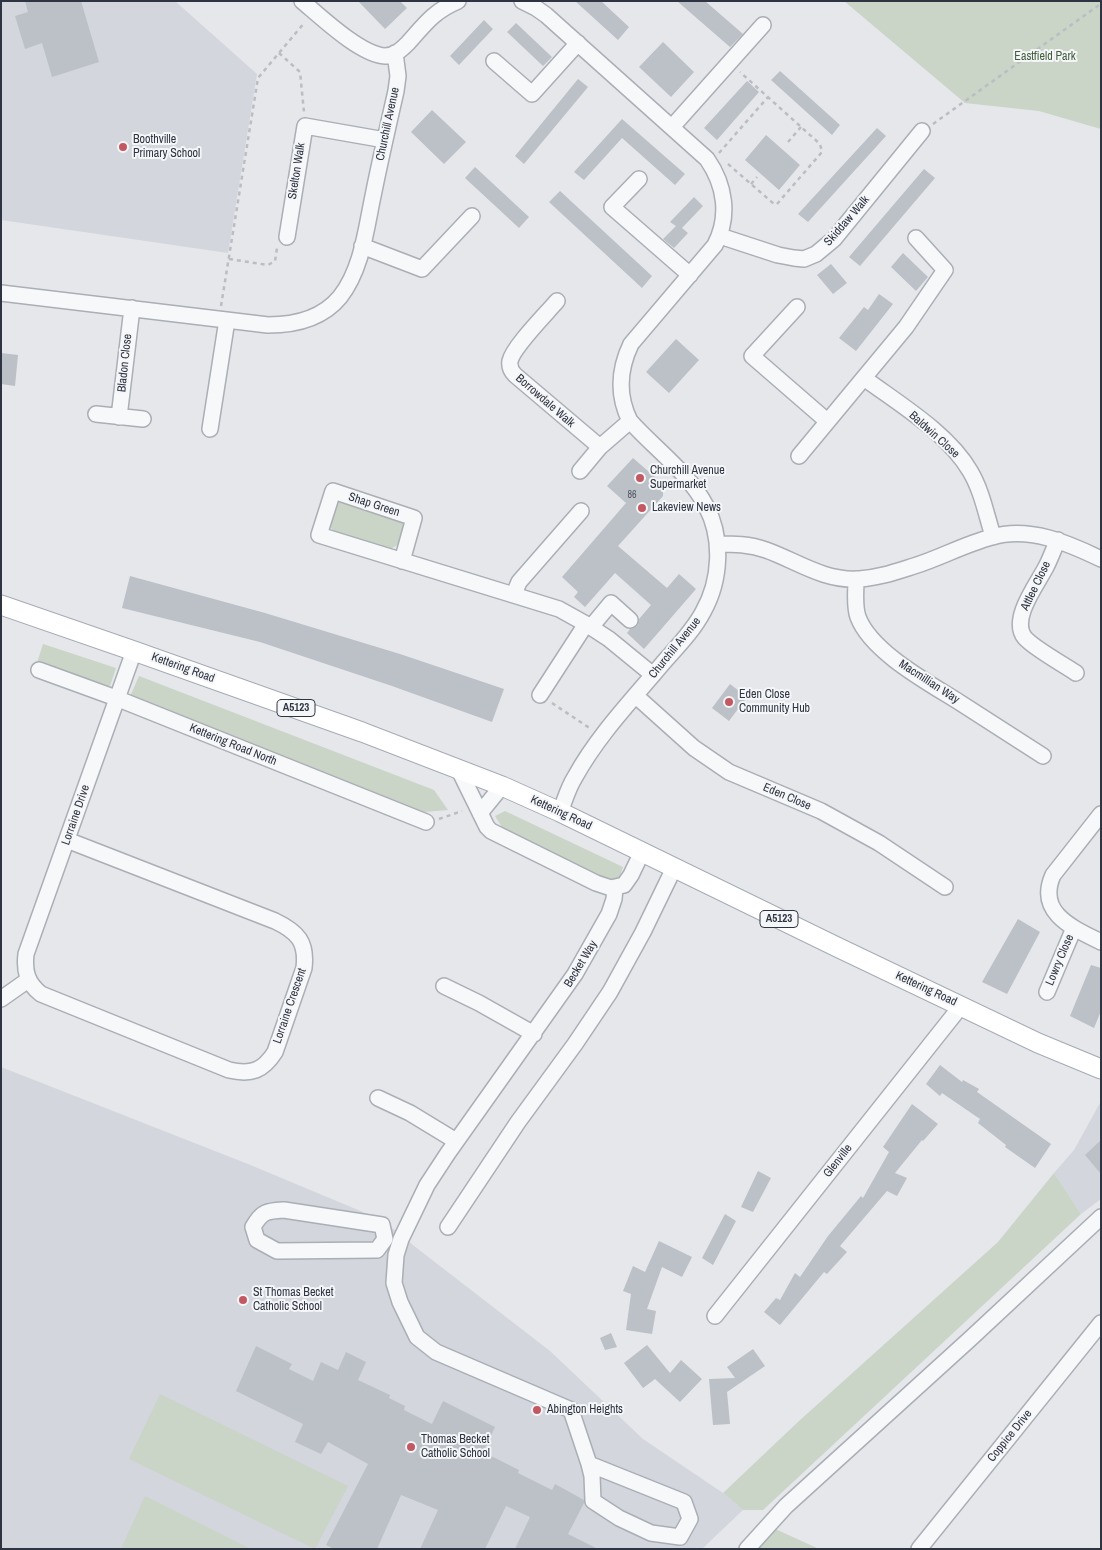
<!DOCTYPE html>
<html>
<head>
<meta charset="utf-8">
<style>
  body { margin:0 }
  #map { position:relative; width:1102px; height:1550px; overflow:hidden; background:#e5e7eb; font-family:"Archivo Narrow",sans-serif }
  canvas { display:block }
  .frame { position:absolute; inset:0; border:2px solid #2e3442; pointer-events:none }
</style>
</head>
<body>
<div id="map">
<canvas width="1102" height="1550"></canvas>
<div class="frame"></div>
</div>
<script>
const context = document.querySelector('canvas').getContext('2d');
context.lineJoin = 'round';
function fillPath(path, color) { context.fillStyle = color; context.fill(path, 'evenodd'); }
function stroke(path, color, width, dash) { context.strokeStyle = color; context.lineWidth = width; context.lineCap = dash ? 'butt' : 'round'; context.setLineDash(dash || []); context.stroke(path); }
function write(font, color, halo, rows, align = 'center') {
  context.font = font + ' "Archivo Narrow",sans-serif'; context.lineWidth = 4; context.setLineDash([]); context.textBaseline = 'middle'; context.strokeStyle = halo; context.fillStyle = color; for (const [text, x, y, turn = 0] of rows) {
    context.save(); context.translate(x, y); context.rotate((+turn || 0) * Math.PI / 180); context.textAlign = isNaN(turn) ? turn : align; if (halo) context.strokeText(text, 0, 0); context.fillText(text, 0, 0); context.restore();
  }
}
fillPath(new Path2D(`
  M1,1h174l82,73 -29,179 -227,-33z
  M1,1067l247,97 134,56 36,29 132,102 93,88 80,54 20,17 -41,39h-701z
  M1101,1101v98l-20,15 -27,-41 20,-23z`), '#d3d6dd');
fillPath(new Path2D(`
  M844,1h257v128l-62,-18 -74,-8z
  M345,500l57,20c6,13 1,25 -13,29l-54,-16 -7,-9 6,-20z
  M43,644l73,24 -6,18 -73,-23z
  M139,676l295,114 14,20 -24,2 -295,-113z
  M505,811l118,56 -6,18 -115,-58 -7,-11z
  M1054,1173l27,41 -318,296h-20l-20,-17 76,-72 199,-179z
  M160,1394l188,92 -33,63 -186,-90z
  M145,1496l106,53h-130z
  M771,1527l48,22h-70z`), '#cad4c7');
fillPath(new Path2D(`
  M25,1h56l18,61 -47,15 -10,-34 -17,6 -10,-33 13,-4z
  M358,1h42l7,7 -22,21z
  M575,1h26l28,26 -11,13z
  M677,1h28l38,33 -13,13z
  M484,20l9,9 -34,36 -9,-9z
  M516,23l36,34 -9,9 -36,-34z
  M663,42l31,30 -23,25 -32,-30z
  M780,71l60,54 -8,10 -61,-55z
  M578,79l10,8 -64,77 -9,-8z
  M747,81l12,11 -42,48 -13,-12z
  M432,110l34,32 -22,22 -33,-32z
  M622,119l63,55 -10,11 -53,-47 -38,42 -10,-8z
  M877,128l9,8 -78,86 -10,-8z
  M766,135l34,30 -21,25 -34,-30z
  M475,167l54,50 -10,11 -54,-50z
  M924,169l11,9 -75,88 -11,-9z
  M560,191l92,85 -10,12 -93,-86z
  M694,197l9,9 -21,22 6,5 -14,15 -11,-9 13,-13 -6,-4z
  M903,253l25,24 -12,14 -25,-24z
  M831,264l16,19 -14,11 -16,-19z
  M879,294l14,10 -37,47 -17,-13 25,-31 4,3z
  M676,339l23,21 -30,33 -23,-21z
  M1,353l17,2 -3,31 -14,-2z
  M633,458l30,26v12l-45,50 49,42 12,-14 17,15 -52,60 -17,-16 3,-4 7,-3 2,-7 12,-14 -36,-32 -30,34 -11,-10 4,-5 -16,-15 64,-74 -19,-17z
  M130,576l135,37 135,41 104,35 -12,33 -100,-36 -132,-44 -138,-34z
  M730,684l17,13 -18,24 -17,-13z
  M1018,919l22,13 -33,62 -25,-12z
  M1091,965l10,3v43l-7,17 -24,-12z
  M940,1065l22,17 1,-2 16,9 -2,3 74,52 -16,24 -30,-21 1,-2 -28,-22 2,-4 -38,-26 -2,3 -14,-12z
  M912,1104l26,20 -15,17 -1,-1 -27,33 12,5 -10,18 -10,-5 -47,55 7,6 -20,22 -3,-2 -44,53 -16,-13 12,-14 4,2 15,-27 5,4 28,-41 33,-40 2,2 26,-46 -6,-5z
  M1101,1140v34l-16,-19z
  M758,1171l13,7 -18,34 -12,-5z
  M725,1214l11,7 -23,44 -11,-7z
  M659,1241l33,16 -10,20 -20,-10 -15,42 9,2 -4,23 -26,-4 5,-36 -8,-3 10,-25 12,6z
  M611,1333l6,14 -12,3 -5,-12z
  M647,1345l23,28 11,-13 21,19 -22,23 -25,-23 -12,9 -19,-25z
  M256,1346l36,18 -3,5 24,12 8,-19 17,8 8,-18 20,10 -8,18 32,15 -1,3 16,8 -1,4 28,14 11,-23 52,26 -12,25 36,18 -1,3 34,17 3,-6 29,16v3l-16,31 30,15h-83l15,-32 -24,-11 -21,43h-65l18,-39 -37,-15 -24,54h-43l-8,-4 42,-81 -40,-22 -7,12 -26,-12 8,-18 -67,-33z
  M753,1349l12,17 -38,26 3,32 -17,1 -4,-46 26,-1 -8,-11z`), '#bcc0c7');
const minor = new Path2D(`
  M302,1c19,16 59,54 83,55 10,0 17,-7 23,-13 17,-19 26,-32 50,-42
  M522,1l14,7 10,7 161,144c18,26 23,57 8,86l-84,99c-12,25 -14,51 -1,77 25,28 58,51 76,85 17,32 15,74 -3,106 -10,19 -26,35 -40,51 -30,36 -65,72 -88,114 -7,11 -10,23 -15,35
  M494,61l38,33 46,-51
  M672,127l91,-102
  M639,179l-27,28 78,68
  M720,236l58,19 16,3 10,1 12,-5 18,-15 88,-108
  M287,237l18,-111 80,14
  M362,246l60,23 50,-53
  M1,293l267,32c27,0 54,-6 72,-28 22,-28 26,-68 33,-101 7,-35 15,-70 23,-105l2,-15 -3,-23
  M557,301c-11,13 -44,46 -47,60 -1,6 1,10 5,14l85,72
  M797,307l-45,49 75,65
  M864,378c35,26 84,55 106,93 12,20 16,43 23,65
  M96,414l47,5
  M119,417l13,-109
  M210,429l17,-109
  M799,456l107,-129 39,-57 -29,-32
  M580,471l20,-24 30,-26
  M1058,540c-4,8 -7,17 -11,25 -8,17 -38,54 -22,73 10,11 38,26 51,35
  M717,544c17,0 32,0 49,6 31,11 57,31 93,29 19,-1 36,-7 55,-13 26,-8 51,-22 78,-29 37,-11 76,6 109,22
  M402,561l12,-43 -81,-27 -14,44 240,74 27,15 23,15 44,36
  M856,579c0,13 -2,27 2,38 13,35 71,66 101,85 28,18 56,36 84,54
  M514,594l5,-12 62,-71
  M591,627l20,-24 19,17
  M39,670l77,28 310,124
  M540,695l46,-71
  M636,696l58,52 35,24 92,39 58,32 66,44
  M458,768l29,59 4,4 105,52 15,5 13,-3 7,-10 11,-23
  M480,813l22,-27
  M1101,814l-48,61c-17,38 20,53 48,67
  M67,840l208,81c23,11 32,21 29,47l-29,84c-12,19 -24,23 -46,18l-188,-76c-14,-11 -17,-23 -15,-40l108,-303
  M444,986l35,17 55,31
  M1047,992l27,-64
  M1,999l27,-19
  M378,1098l32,15 46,28
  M284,1210l98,15 3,14 -8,11 -100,1 -20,-11 -4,-13c9,-16 14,-16 31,-17z
  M448,1227l70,-105 57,-78 35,-52 33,-60 31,-64
  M715,1316l246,-310
  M589,1464l3,12 1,25 26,17 32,15 29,4 10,-18 -6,-17 -95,-38 -18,-54 -135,-58 -19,-15 -17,-35 -6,-19 2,-28 5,-16 26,-54 21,-32 127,-179 34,-60 5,-15 1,-11
  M747,1549l39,-43 184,-167 131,-122
  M919,1549l182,-226`);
const major = new Path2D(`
  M1,605l133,46 228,81 140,54 58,26 277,135 201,96 63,26`);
stroke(minor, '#aaaeb5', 18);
stroke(major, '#a5abb6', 21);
stroke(new Path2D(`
  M279,53l21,19 4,40
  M933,124l166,-119 2,1
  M788,142l13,-15
  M719,153l49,-56
  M728,164l46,40h3l45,-52 -2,-8 -80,-72
  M751,184l6,-7
  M229,259l39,6 7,-4 2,-13
  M221,306l37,-228 47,-56
  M552,703l39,26
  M439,819l23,-8`), '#bbbdc3', 2.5, [4, 4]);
stroke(minor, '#f7f8fa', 15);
stroke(major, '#fff', 19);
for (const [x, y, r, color] of [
  [123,147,5,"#c25862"],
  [640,478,5,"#c25862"],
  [642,508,5,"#c25862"],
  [729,702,5,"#c25862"],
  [243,1300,5,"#c25862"],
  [537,1410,5,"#c25862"],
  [411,1447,5,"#c25862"]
]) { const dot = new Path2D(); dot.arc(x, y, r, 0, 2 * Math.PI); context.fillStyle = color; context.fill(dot); stroke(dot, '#f5f6f8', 2); }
write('10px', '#525763', null, [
  ["86",632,495]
]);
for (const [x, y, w] of [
  [296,708,38],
  [779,919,38]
]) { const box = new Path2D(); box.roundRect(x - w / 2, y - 8.5, w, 17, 4); context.fillStyle = '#f5f6f8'; context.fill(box); stroke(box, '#2e3442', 1); }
write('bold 11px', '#2e3442', null, [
  ["A5123",296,708],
  ["A5123",779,919]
]);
write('12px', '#415d3c', '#f5f6f8', [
  ["Eastfield Park",1045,57]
]);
write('12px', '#2e3442', '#f5f6f8', [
  ["Churchill Avenue",388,124,-78],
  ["Skelton Walk",297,171,-81],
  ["Skiddaw Walk",847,221,-49],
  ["Bladon Close",125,363,-84],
  ["Borrowdale Walk",545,401,41],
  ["Baldwin Close",934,435,42],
  ["Shap Green",374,505,18],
  ["Attlee Close",1036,586,-64],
  ["Churchill Avenue",675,648,-51],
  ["Kettering Road",183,668,20],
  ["Macmillian Way",929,682,33],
  ["Kettering Road North",233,745,22],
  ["Eden Close",787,797,23],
  ["Kettering Road",561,813,25],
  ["Lorraine Drive",76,815,-71],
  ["Lowry Close",1060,960,-67],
  ["Becket Way",581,964,-59],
  ["Kettering Road",926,989,25],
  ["Lorraine Crescent",290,1006,-71],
  ["Glenville",838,1161,-52],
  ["Coppice Drive",1010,1436,-51]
]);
write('12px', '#2e3442', '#f5f6f8', [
  ["Boothville",133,140],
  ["Primary School",133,154],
  ["Churchill Avenue",650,471],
  ["Supermarket",650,485],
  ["Lakeview News",652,508],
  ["Eden Close",739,695],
  ["Community Hub",739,709],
  ["St Thomas Becket",253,1293],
  ["Catholic School",253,1307],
  ["Abington Heights",547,1410],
  ["Thomas Becket",421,1440],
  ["Catholic School",421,1454]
], 'left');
</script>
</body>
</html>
